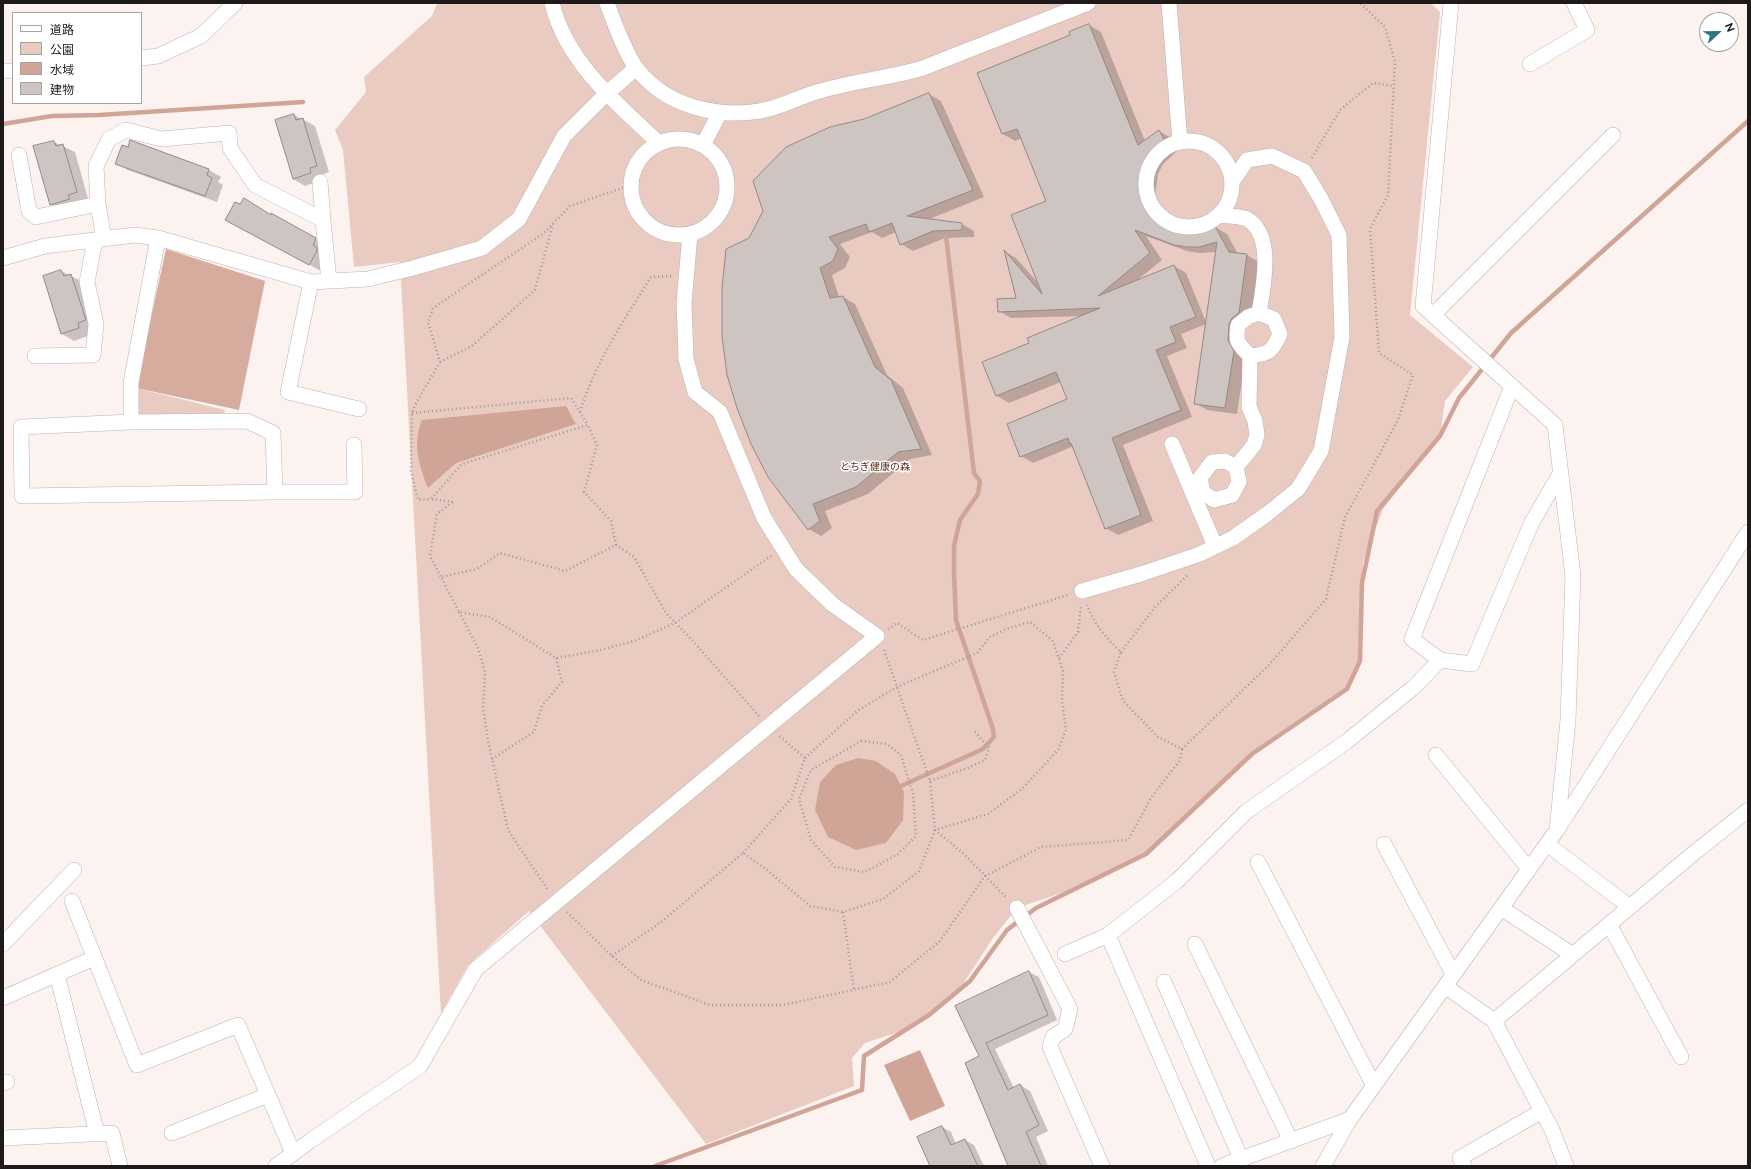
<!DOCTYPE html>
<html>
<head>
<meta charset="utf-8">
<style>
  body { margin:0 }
  #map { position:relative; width:1751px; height:1169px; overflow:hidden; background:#fcf3f1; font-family:Raleway,"Noto Sans JP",sans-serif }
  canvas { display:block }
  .frame { position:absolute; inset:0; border:4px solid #1e1a1a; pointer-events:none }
  .legend { position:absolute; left:12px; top:12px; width:130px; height:92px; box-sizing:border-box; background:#fff; border:1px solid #a5a3a3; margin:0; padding:5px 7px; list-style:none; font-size:12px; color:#1e1a1a }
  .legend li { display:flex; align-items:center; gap:8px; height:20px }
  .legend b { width:20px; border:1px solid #a5a3a3 }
  .north { position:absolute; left:1699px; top:12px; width:40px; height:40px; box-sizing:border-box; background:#fff; border:1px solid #a5a3a3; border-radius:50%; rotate:68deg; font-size:11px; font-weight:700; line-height:16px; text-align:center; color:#1e1a1a }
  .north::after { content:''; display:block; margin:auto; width:14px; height:18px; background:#307484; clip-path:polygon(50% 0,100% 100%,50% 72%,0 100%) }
</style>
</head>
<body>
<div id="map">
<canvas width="1751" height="1169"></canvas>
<div class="frame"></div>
<ul class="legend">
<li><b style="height:5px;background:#fff"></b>道路</li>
<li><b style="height:11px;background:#eacbc2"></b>公園</li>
<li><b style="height:11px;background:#d1a498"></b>水域</li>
<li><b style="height:11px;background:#cec5c3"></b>建物</li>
</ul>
<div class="north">N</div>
</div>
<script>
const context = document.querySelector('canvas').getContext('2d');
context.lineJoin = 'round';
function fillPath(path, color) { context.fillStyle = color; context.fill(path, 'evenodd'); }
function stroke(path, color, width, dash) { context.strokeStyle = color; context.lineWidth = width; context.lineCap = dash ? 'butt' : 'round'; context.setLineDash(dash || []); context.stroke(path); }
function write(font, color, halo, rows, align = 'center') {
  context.font = font + ' Raleway,"Noto Sans JP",sans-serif'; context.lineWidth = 3; context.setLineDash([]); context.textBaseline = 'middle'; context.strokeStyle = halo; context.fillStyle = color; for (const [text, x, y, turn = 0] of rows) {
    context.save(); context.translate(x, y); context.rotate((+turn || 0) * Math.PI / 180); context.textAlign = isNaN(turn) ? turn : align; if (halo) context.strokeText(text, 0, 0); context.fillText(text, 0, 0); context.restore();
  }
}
fillPath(new Path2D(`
  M437,3h994l9,9 -30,303 63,52 -28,34 -5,35 -57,73 -20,53 -3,99 -13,28 -95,65 -106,100 -52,28 -77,26 -24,30 -32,49 -47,40 -49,16 -13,15 2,28 -148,58 -177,-233 -61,54 -27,49 -41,-752 -46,5 -11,-117 -8,-20 31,-38 -2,-15 68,-61z
  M136,388l89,22 -1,4 -81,4 -8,-7z`), '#eacbc2');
fillPath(new Path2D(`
  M166,249l99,32 -26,129 -103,-22z`), '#d7ab9e');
fillPath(new Path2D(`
  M566,406l10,18 -120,39 -28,25c-9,-23 -16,-44 -6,-68z
  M858,758l18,3 19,13 9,18 -1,28 -17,23 -30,7 -28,-13 -13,-27 5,-28 16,-17z
  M920,1050l25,56 -35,15 -26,-56z`), '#d1a498');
fillPath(new Path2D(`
  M1089,25l12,7 44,109 14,-10 12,7 7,12 -15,14 -5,10 -3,22 6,20 12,13 11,4 22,-2 9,-4 12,7 11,20 9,1 12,7 -8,57 -10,12 4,28 -8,55 -30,-4 -12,-7 11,-79 -25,10 6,14 -20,8 25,61 -69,28 30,76 -35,14 -12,-7 -32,-82 -41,17 -12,-7 48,-56 -8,-18 -52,21 -12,-7 -13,-34 47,-19 53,-27 -73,2 -12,-7 18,-12 -11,-47 10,6 24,27 7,-84 -25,-63 -7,3 -12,-7 -24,-60 93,-38zM1146,236l41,15 12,2 17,-1 -10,70 -20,-49 -12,-7 -39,16 27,-22z
  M929,94l12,7 43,96 -57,23 35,4 12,7v6l-29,1 -32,13 -12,-7 -5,-12 -14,6 -10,-6 -32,12 10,13 -5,11 -13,7 7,22h4l12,7 32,71 16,13 29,67 -22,4 -42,35 -43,17 7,17 -11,8 -12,-7 -59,-290 114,-119z
  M294,115l21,11 14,46 -8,3 1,5 -17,6 -12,-7z
  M54,142l21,10 13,47 -25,12 -12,-7z
  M131,142l78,28 12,7 -3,5 5,3 -6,17 -89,-32 -12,-7z
  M238,226l64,5 25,14 -6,26z
  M61,271l22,11 14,45 -7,8 -16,6 -12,-7z
  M1029,972l10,5 18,43 -62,29 19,39 6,-3 10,6 18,40 -12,6 12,29h-39l-29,-109 -24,-50z
  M942,1127l9,5 5,12 9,-4 9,5 10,21h-53z`), '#0003');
stroke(new Path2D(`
  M3,124l49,-8 47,-1 204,-13
  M901,786l82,-37 11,-12 -1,-8 -37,-109 -2,-47v-27l6,-26 18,-26 2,-13 -6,-8 -28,-237
  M655,1166l207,-76 2,-34 65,-41 41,-34 37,-51 29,-22 110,-54 106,-100 95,-65 13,-28 2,-78 15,-72 63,-75 19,-38 52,-65 237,-212`), '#d1a498', 4.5);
const building = new Path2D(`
  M1089,24l49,121 21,-15 7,13 -15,14 -5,10 -3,21 6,21 15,15 20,8 21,-2 10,-4 14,26 18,2 -8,59 -7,5 -3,6 -1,16 6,11 -9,57 -31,-4 23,-162 -18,5h-12l-13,-2 -39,-15 15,23 -52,43 76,-31 22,52 -26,10 6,15 -20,8 25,60 -69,28 29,77 -36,14 -34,-86 -1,1 -2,-6 -48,19 -13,-33 60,-25 -11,-27 -60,24 -14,-34 47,-19 -2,-5 73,-30 -102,4 -1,-13 19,-1 -12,-48 38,44 -31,-79 35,-14 -29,-72 -15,5 -25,-61 93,-38 -1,-3z
  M929,93l44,97 -66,26 55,7v7l-29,1 -33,14 -8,-22 -23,9 -3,-8 -37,13 9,12 -5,12 -13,7 10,30 13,-2 32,71 16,13 30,69 -23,3 -42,35 -43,17 7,17 -12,9 -40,-53 -17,-33 -14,-36 -10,-33 -5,-39v-48l4,-39 23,-11 14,-27 -10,-30 33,-34 44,-20 34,-8z
  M294,114l2,6 7,-2 14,48 -7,2 1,5 -18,6 -18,-59z
  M130,140l79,29 -2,6 5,3 -7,18 -90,-32 7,-19 6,2z
  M54,141l2,5 7,-2 14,48 -9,3 2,4 -20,6 -17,-59z
  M244,198l27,17v-2l45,25 -3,7 4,3v3l-8,14 -84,-45 10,-18 5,2z
  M61,270l3,6 7,-2 15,46 -8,3 1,5 -18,6 -18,-58z
  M1029,971l19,44 -62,28 22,47 12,-6 19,41 -13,7 15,34h-33l-43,-103 14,-7 -24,-50z
  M942,1126l9,19 14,-6 13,27h-48l-13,-29z`);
fillPath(building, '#cec5c3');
stroke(building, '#928a87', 1);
const minor = new Path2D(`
  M552,3c14,59 65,101 107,140
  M607,3c7,19 18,50 30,66 29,37 78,49 123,42 21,-3 40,-15 60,-20 34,-10 69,-13 103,-23l165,-65
  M1169,3l11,139
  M1451,3l-28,303 132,119 18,151 -5,144 -11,110
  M141,58l17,-2 43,-20 34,-33
  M1530,64l57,-34 -13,-27
  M3,71h10
  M631 187a48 48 0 1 1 96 0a48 48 0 1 1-96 0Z
  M1146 184a43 43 0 1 1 86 0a43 43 0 1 1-86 0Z
  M703,145l17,-33
  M19,155l10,56 7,6 62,-13
  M320,182l3,38
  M1219,215c8,1 21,1 28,4 28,16 16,69 12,94l-11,4 -10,8c-3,18 0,18 12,31l-1,51 6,14 2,14 -3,10 -18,22 -11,-6 -13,1 -12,16 3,14 11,8 18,-5 7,-13 -3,-15
  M158,238l-27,145v39l116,-1 26,12 2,59h80l-1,-47
  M104,239l-6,-35 -2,-38 13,-27 17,-9 35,9 68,-6 1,15 25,37 68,35 6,61
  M3,258l42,-12 90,-11 23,3 153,44 57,-3 45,-11 69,-20 37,-29 45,-83 42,-42 30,-26
  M311,282l-23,110 71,17
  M1433,315l180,-180
  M35,356l58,-1 3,-31 -9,-42 8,-42
  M1250,356c19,-2 22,-4 30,-22l-6,-15 -15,-6
  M1512,386l-100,253 28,21 32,4 60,-142 28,-48
  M131,422l-110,5 1,69 253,-4
  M1172,444l43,102
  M1082,591l59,-17 59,-20 33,-16 34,-24 31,-25 23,-38 21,-114 -3,-102 -18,-36 -17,-28 -32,-15 -25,4 -15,22
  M1436,755l93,114
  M1384,844l69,130
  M1547,844l83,63
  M1258,862l116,224
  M72,901l65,164 101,-40 55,128
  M1017,908l53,101 -5,20 -12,8 -3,10 52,119
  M1501,908l72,47
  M1609,924l72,133
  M1108,935l100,231
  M3,944l71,-74
  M1195,944l96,197
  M1065,954l43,-19 69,-54 70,-70 99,-69 68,-55 26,-27
  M57,974l40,160
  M1164,982l77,177
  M1445,986l49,35 58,109 14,36
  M3,998l91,-40
  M1494,1021l200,-168 54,-43
  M3,1083l4,-1
  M172,1133l96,-38
  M3,1138l109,-5 8,33
  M276,1166l34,-25 110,-75 56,-97 401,-333 -45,-32 -36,-35 -32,-51 -44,-106 -25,-20 -9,-33 -2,-56 6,-69
  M1222,1166l128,-47
  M1323,1166l27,-47 207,-289 191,-298
  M1464,1166l-4,-8 82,-47`);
stroke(minor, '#bbb3b0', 16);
stroke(new Path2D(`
  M1312,158l28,-48 33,-27 21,3
  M440,362l32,-16 63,-56 18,-66
  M580,412c15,-49 44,-92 71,-135l22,-1
  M412,413l159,-15 17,27
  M432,499l20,3 -15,12 -7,42 11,21
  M616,545l-5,-24 -27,-29 13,-47 -9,-20 -126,39 -31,35 -13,1 -7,-29 1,-58 3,-8 25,-43 -12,-40 5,-14 111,-75 26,-27 61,-21
  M459,612l19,36 7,24 -2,36 5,33 20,89 40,60
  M888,629l9,-6 26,17 145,-45
  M884,650l46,131 5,49 30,25 42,43
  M1121,652l34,-45 34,-33
  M1059,658l19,-26 3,-27
  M759,716l-68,-77 -25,-26 -32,-56 -18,-12 -51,26 -65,-18 -23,16 -36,8 18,35 31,5 66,41 40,-7 38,-10 41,-18 96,-67
  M861,741l26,3 14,11 12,39 3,42 -18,18 -33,18 -30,-5 -24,-27 -12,-41 12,-29z
  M1182,749l87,-84 57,-66 19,-82 53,-97 15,-45 -34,-22 -9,-124 18,-34 7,-133 -10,-35 -25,-24
  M805,758l52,-47 40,-24 80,-34 13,-16 16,-8 24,-7 23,19 10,30 -1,30 4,29 -8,20 -36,39 -34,25 -53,16 -16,41 -36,28 -40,13 11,79
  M492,759l42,-27 8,-26 20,-24 -6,-24
  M930,781l40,-14 15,-7 4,-12 -15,-17
  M743,853l48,-54 14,-41 -26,-22
  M567,912l45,44 29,24 69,25h73l107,-23 50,-41 45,-65 56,-29 87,-7 23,-42 29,-38 2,-11 -24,-12 -35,-36 -9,-29 7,-20c-15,-14 -27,-28 -34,-47
  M612,956l49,-34 82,-69 24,17 43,36 33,6`), '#9f9897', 2.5, [1, 3]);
stroke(minor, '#fff', 15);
write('10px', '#61291a', '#fff', [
  ["とちぎ健康の森",875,467]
]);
</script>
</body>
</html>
